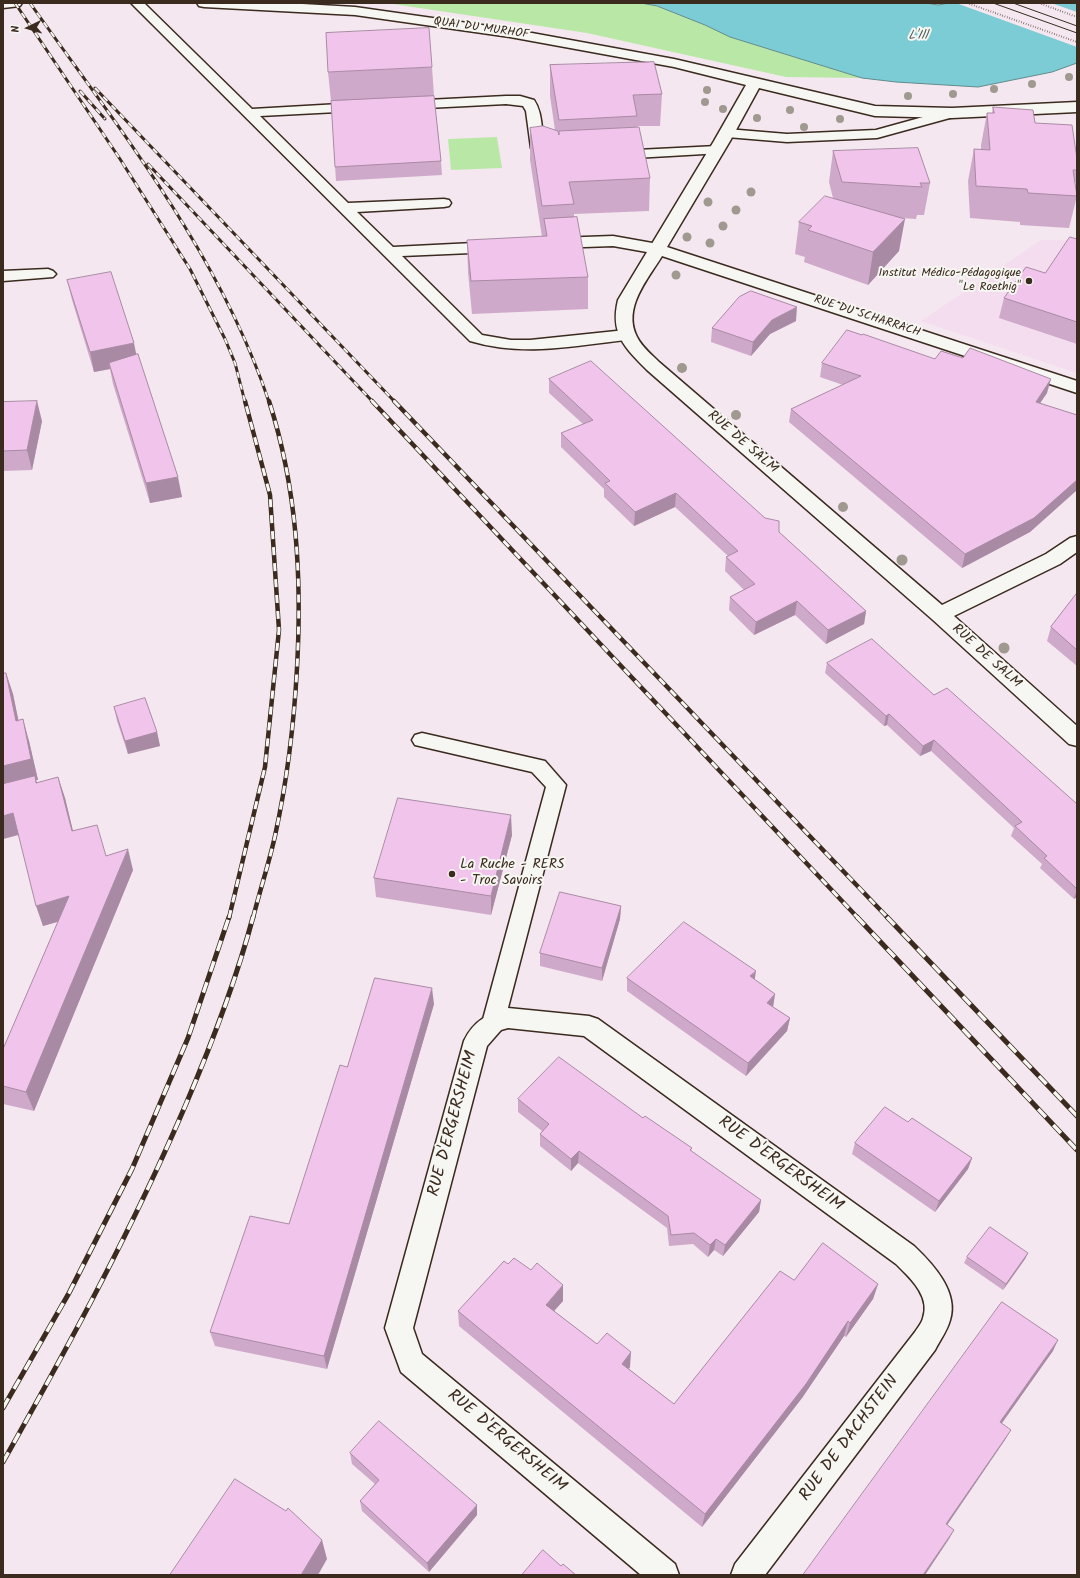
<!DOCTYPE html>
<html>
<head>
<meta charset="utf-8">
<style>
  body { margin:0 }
  #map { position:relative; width:1080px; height:1578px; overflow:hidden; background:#f4e7f0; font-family:Kalam,sans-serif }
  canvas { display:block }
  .frame { position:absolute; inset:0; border:4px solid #3b2a1e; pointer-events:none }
  .north { position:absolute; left:8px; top:8px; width:40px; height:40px; -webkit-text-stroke:3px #f6f6f2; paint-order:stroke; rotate:265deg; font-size:11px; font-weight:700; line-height:16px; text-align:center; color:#3b2a1e }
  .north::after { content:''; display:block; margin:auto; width:14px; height:18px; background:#3b2a1e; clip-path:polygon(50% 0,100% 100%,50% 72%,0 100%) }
</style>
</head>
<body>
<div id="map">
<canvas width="1080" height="1578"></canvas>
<div class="frame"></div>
<div class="north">N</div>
</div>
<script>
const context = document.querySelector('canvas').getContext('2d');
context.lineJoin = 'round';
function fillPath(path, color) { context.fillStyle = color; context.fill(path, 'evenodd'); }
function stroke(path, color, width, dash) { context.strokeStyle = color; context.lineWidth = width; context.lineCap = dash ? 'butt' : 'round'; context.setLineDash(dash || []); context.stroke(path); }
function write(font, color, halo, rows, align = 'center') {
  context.font = font + ' Kalam,sans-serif'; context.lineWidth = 4; context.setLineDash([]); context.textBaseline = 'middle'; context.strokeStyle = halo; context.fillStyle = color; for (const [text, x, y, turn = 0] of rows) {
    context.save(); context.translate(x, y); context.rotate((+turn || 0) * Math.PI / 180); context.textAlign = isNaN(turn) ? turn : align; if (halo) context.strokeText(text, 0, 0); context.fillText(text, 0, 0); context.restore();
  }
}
fillPath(new Path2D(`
  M1041,240h36v133l-156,-52z`), '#f3ddee');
fillPath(new Path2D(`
  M386,3h255l15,3 49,19 25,12 132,41 -76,-1 -199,-44z
  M497,137l5,31 -51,2 -3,-31z`), '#b9e8a6');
const water = new Path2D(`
  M641,3h285l12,2 11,-2h128v60l-25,9 -74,15 -82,-5 -34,-4 -132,-41 -25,-12 -48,-19z`);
fillPath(water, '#7bccd4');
stroke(water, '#618b8b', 1);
fillPath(new Path2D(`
  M956,3h95l26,9v35z`), '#f4e7f0');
const service = new Path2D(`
  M131,3h13l108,106 105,-6 5,1 2,3 -2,3 -5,1 -97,5 88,87 96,-4 5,1 2,3 -2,3 -5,1 -87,5 36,35 101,-5 5,2 3,3 -3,3 -5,2 -92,4 80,79 29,5h19l96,-10 6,2 2,3 -2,3 -6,2c-54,6 -102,17 -156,1z
  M506,96h14l14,4c11,16 5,37 15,52l-2,3h-10l-6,-7 -5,-37 -3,-5 -17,-2 -99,5 -5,-1 -2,-3 2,-3 5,-1z
  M952,109l5,1 2,3 -2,3 -80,22 -90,4 -60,-5 -5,-1 -2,-3 2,-3 5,-1 60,5 89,-4z
  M717,146l5,1 2,3 -2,3 -105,6 -5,-1 -2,-3 2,-3 5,-1z
  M613,236l45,8 5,2 3,3 -3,3 -5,2 -45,-8 -57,2 -5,-2 -3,-3 3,-3 5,-2z
  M48,269l5,2 3,3 -3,3 -50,4v-10z
  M422,733l123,28 21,24 -62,238 -3,7 -8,2 -8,-2 -3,-7 64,-236 -14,-15 -117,-27 -3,-5 3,-5z`);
const minor = new Path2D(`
  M3,3h19l-2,3 -17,2z
  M197,3h88l70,4 155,22 164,30 201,47 77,2 125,-6v10l-125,6 -77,-2 -116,-28 -29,53 -63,106 410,134v12l-415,-137c-14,23 -40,52 -25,81 5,10 15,18 22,25l283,243 104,-51 24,-16 7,-2v16l-17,12 -106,52 123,110v20l-8,-2 -136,-124 -286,-250c-23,-23 -37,-37 -29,-70l96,-159 32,-56 -72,-18 -164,-30 -155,-22 -151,-8 -5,-1z
  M508,1008l81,8 9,3 316,227c19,18 45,46 36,74 -3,11 -10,20 -15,30l-170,225h-34l4,-11 180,-232c3,-5 7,-9 8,-14 8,-22 -14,-41 -27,-54l-312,-228 -76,-8 -7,2 -14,16 -74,282 9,26 253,210 4,11h-38l-240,-203 -16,-44 79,-287c10,-21 23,-26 44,-33z`);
stroke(service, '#3b2a1e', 3);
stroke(minor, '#3b2a1e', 3);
stroke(new Path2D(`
  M967,3l110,39
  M1039,3l38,14`), '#3b2a1e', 2, [0.5, 2]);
fillPath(service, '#f6f6f2');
fillPath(minor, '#f6f6f2');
stroke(new Path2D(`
  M993,3l84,30
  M1013,3l64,23`), '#3b2a1e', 1);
const railFar2 = new Path2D(`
  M15,3l105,156 70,110 35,70 10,24 10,39
  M30,3c89,126 190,251 239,399
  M95,88l300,314
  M80,91l25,28
  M148,164l225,238`);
const railFar1 = new Path2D(`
  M372,401l486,517
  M394,401l494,517
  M229,918l36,-151 14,-137 -9,-135 -25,-94
  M253,918c7,-28 16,-55 22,-82 12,-55 19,-112 22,-168 5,-91 0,-180 -28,-267`);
const rail = new Path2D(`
  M857,917l220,233
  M887,917l190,199
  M3,1408l66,-115 63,-124 56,-131 41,-121
  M3,1462c66,-117 130,-234 183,-358 26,-61 50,-123 67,-187`);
stroke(railFar2, '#3b2a1e', 3);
stroke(railFar1, '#3b2a1e', 4.5);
stroke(rail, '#3b2a1e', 5);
stroke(railFar2, '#f6f6f2', 2, [6]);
stroke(railFar1, '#f6f6f2', 3, [8]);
stroke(rail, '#f6f6f2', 3.5, [11]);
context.fillStyle = '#9f998f';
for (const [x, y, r] of [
  [1069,77,4],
  [1032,84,4],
  [994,89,4],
  [707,90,4],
  [953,94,4],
  [908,96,4],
  [705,102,4],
  [723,109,4],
  [790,110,4],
  [757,118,4],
  [840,119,4],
  [804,127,4],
  [751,192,4.5],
  [708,202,4.5],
  [736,210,4.5],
  [723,226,4.5],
  [687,237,4.5],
  [710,243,4.5],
  [676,275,4.5],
  [682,368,5],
  [736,415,5],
  [843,507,5],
  [902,560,5.5],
  [1004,648,5.5]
]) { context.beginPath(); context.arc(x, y, r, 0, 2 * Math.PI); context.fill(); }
fillPath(new Path2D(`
  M550,65l112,29 -2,32h-23l13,52 -1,33 -75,3v3l14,60v32l-116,5 -4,-42 -1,-32 75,-3 -12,-77v-32l25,2 -5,-34z
  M432,67l2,29 7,65 1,14 -106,6 -5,-80 -3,-29z
  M993,107l42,16 42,36v18l-2,7 2,12 -8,32 -49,-3v-3l-50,-4 -2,-37 6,-32h7v-4l6,-32h5z
  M833,151l97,32 -6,32h-7l-1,4 -15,-1 -2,33 -31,34 -64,-23 1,-5 -10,-3 4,-32 34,-24 -4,-16z
  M1077,239v105l-78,-26 5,-20 41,-25z
  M67,280l69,75 46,142 -32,6 -37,-119 -3,-15 -16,3 -22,-72z
  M796,321l-26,13 -19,22 -40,-14 1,-14z
  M935,359l112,34 -7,10 37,12v75l-47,42 -68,36 -173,-146 2,-13 52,-24 -23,-8 2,-14z
  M549,379l230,153 87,79 -2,13 -38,20 -31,-29 -41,20 -25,-25 1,-13 14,-7 -19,-19 1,-14 2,-1 -53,-49 -41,19 -30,-29v-8l-43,-42v-14l22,-9 -34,-31z
  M3,402l39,19 -10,49 -29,1z
  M1077,593v73l-30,-25 4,-14z
  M827,663l107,32 143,109v93l-3,2 -34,-31 2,-4 -31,-28 3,-8 -83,-77 -11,5 -33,-31 -3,1 -59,-53z
  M3,673h3l7,21 5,26 11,21 9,39h-2l1,3 21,-6 7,21 8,33 33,25 27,14 -99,241 -31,-7v-55l55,-127 -15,4 -24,-91 -16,4z
  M114,707l43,25 3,14 -32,8 -11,-33z
  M512,835l-21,80 -115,-18 -2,-19z
  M621,906l-1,13 -18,62 -62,-15v-13z
  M627,978l128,2 20,14 -2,13 17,11 -3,13 -41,45 -119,-85z
  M434,1004l-107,365 -112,-23 -5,-14 79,-108 58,-157z
  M518,1099l125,19 49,30 -1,3 70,49 -2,12 -36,44 -9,-6 -6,7 -15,-13 -24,2 -2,-18 -89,-65 -7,8 -31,-25v-12l2,-3 -24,-19z
  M908,1122l64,36 -4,11 -33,43 -83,-58 3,-11z
  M1028,1253l-3,6 -22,31 -39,-27 3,-6z
  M794,1280l84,4 -5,15 -27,38 -2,-1 -42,62 -100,129 -243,-201 -1,-15 105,-10 -9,10 43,33 33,23 -1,2 45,35z
  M350,1453l127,62 -48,57 -67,-61 -2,-10 15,-17 -23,-20z`), '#cfa9ca');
fillPath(new Path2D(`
  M905,219l-6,32 -31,34 5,-33z
  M797,307l-1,14 -26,13 -19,22 2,-14 19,-22z
  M134,343l4,20h-29l1,6 -16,3 -4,-20z
  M1051,379l-4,14 -15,22 4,-13z
  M37,401l5,20 -10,49 -5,-20z
  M178,477l4,20 -32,6 -4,-20z
  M1077,480v10l-47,42 -68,36 3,-14z
  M676,493l-1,14 -41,19 1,-14z
  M797,601l-2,14 -41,20 2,-13z
  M866,611l-2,13 -38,20 2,-14z
  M6,673l7,21 10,48 -7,-21z
  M889,714l-2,11 -3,1 2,-10z
  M23,719l6,22 9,39h-2l6,17 -39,-8v-23z
  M157,732l3,14 -32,8 -3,-13z
  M934,740l-3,11 -11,5 3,-10z
  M58,777l7,21 13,54 -6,-21z
  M13,813l8,21 -18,5v-23z
  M511,815l1,20 -21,80v-19z
  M128,849l5,21 -99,241 -8,-19z
  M1077,889v8l-3,2z
  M69,896l7,20 -33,10 -7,-20z
  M621,906l-1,13 -18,62v-13z
  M756,971l-2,13 -4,-8z
  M432,988l2,16 -107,365 -3,-13z
  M775,994l-2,13 -6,-4z
  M790,1018l-3,13 -41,45 2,-13z
  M579,1151l-1,12 -7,8v-12z
  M972,1158l-4,11 -33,43 4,-11z
  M761,1200l-2,12 -36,44 2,-11z
  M716,1239l-2,11 -6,7 2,-12z
  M1028,1253l-3,6 -22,31 3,-6z
  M878,1284l-5,15 -27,38 4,-14z
  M563,1285v16l-17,19v-15z
  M848,1321l-4,15 -42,62 -100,129 3,-13z
  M1058,1340l-5,11 -58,82 5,-11z
  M631,1352l-1,15 -9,11 1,-14z
  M1011,1430l-6,10 -64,94 5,-10z
  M477,1505v10l-48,57 -2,-9z
  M954,1530l-5,9 -24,36h-2z
  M322,1540l5,19 -9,16h-17z`), '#a98aa4');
const building = new Path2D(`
  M429,28l3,39 -104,5 -2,-39z
  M654,62l8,32 -29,1 4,21 -78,4 -9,-55z
  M434,96l7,65 -106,6 -4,-66z
  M993,107l40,3 2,13 37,2 5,34v11h-4l4,26 -49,-3 -1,-4 -51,-3 -2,-37 16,1 -3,-37h7z
  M543,126l15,5 1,4v-4l80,-4 11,51 -81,4 5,22 -32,2 -12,-78z
  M918,148l12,35h-10l2,4 -80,-5 -9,-31z
  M825,196l80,23 -32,33 -65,-22 4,-4 -13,-4z
  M577,217l11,60 -117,4 -4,-41 80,-4 -3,-17z
  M1070,237l7,2v83l-73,-24 22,-31 19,6z
  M111,272l23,71 -44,9 -23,-72z
  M751,291l46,16 -25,13 -19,22 -41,-14 27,-31z
  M847,330l15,5 1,-1 72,25 6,-8 22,7 7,-10 81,31 -15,23 41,13v65l-43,38 -69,36 -174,-145 70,-33 -39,-13z
  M138,354l40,123 -32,6 -37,-120z
  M591,361l174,157 14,3v11l87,79 -38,19 -31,-29 -41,21 -26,-25 25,-13 -29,-27 12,-6 -62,-58 -41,19 -30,-29 5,-2 -49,-48 32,-13 -44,-41z
  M37,401l-10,49 -24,1v-49z
  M1077,593v57l-26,-23z
  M872,639l62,56 13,-7 130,116v85l-33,-31 3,-2 -32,-30 7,-4 -88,-82 -11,6 -34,-32 -3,2 -59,-53z
  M3,673h3l10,48 7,-2 8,40 -28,7z
  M145,698l12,34 -32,9 -11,-34z
  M35,776l1,7 22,-6 14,54 25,-6 9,31 22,-7 -102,243 -23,-6v-37l66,-153 -33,10 -23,-93 -10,3v-32z
  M398,798l113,17 -20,81 -117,-18z
  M560,892l61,14 -19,62 -62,-15z
  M684,922l72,49 -6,5 25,18 -8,9 23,15 -42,45 -121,-85z
  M375,978l57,10 -108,368 -114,-24 40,-116 39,8 51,-159 7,2z
  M559,1057l84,61 2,-2 47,32 -2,2 71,50 -36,45 -9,-6 -6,6 -16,-12 -23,2 -3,-19 -89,-65 -8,8 -31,-25 9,-10 -31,-25z
  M885,1107l23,15 4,-4 60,40 -33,43 -84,-58z
  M990,1227l38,26 -22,31 -39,-27z
  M823,1243l55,41 -28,39 -2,-2 -42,63 -101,130 -247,-203 46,-50 4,3 6,-6 17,12 6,-7 26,22 -17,20 51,39 10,-11 24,19 -9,12 52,40 106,-133 14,9z
  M1002,1302l56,38 -58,82 11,8 -65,94 8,6 -31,45h-120z
  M379,1421l98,84 -50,58 -67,-62 19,-21 -29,-27z
  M235,1479l51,32 2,-3 34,32 -21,35h-131z
  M543,1550l18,16 2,-2 13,11h-54z`);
fillPath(building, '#f1c5eb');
stroke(building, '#a98aa4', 1);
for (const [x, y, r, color] of [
  [1029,281,4,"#3b2a1e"],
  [452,874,4,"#3b2a1e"]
]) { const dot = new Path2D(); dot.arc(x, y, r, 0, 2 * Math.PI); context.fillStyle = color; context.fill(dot); stroke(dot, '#f6f6f2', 1.5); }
write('12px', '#3b2a1e', '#f6f6f2', [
  ["QUAI DU MURHOF",481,29,8],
  ["RUE DU SCHARRACH",867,317,18]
]);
write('12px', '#3b2a1e', '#f6f6f2', [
  ["Institut Médico-Pédagogique",1021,274],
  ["\"Le Roethig\"",1021,288]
], 'right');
write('italic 13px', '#4e5b55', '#f6f6f2', [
  ["L'Ill",918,37]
]);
write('14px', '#3b2a1e', '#f6f6f2', [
  ["RUE DE SALM",742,443,41],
  ["RUE DE SALM",986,657,42]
]);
write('14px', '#3b2a1e', '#f6f6f2', [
  ["La Ruche - RERS",460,866],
  ["- Troc Savoirs",460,882]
], 'left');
write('17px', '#3b2a1e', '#f6f6f2', [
  ["RUE D'ERGERSHEIM",454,1124,-75],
  ["RUE D'ERGERSHEIM",780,1165,36],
  ["RUE DE DACHSTEIN",850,1439,-53],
  ["RUE D'ERGERSHEIM",506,1442,40]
]);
</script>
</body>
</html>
